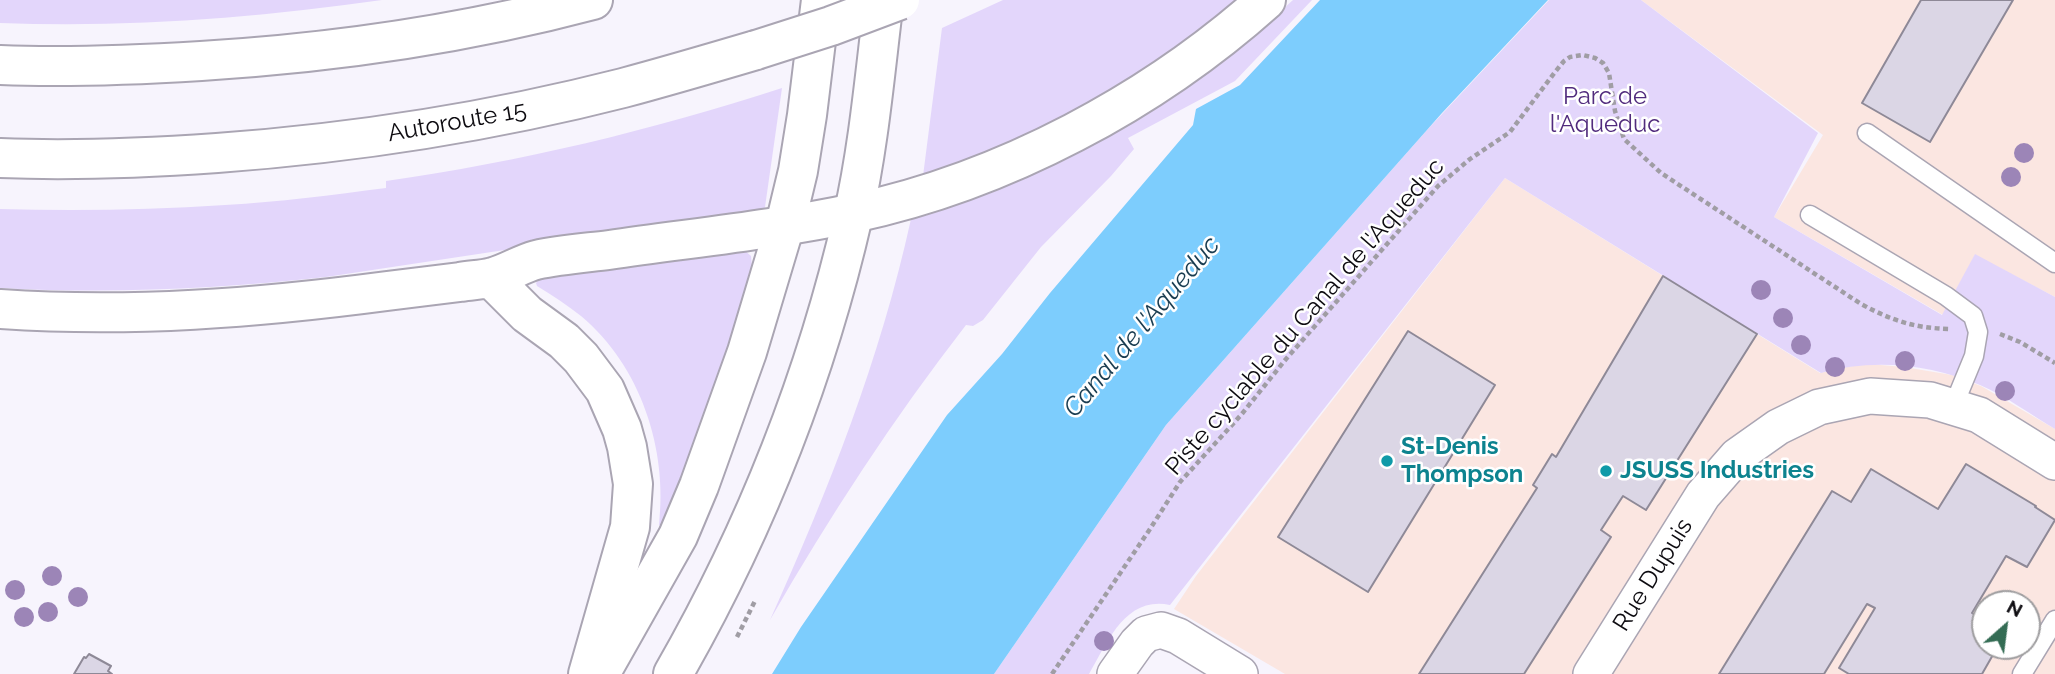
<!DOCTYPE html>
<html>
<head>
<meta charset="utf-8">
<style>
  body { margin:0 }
  #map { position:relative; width:2055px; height:674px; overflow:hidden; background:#f7f4fd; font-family:Raleway,sans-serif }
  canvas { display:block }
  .north { position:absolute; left:1971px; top:590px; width:70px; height:70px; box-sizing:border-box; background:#fff; border:2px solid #9e9d9f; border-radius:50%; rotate:28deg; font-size:19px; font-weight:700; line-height:28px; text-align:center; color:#0d0b10 }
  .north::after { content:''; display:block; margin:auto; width:24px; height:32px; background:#346c54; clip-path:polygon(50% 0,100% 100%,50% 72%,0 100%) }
</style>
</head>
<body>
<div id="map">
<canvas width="2055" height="674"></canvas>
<div class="north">N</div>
</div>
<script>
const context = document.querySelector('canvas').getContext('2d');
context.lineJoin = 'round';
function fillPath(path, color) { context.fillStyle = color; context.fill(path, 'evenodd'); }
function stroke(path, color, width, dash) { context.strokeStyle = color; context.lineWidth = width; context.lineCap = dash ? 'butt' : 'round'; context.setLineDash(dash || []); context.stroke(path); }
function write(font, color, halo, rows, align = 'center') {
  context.font = font + ' Raleway,sans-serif'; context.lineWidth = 5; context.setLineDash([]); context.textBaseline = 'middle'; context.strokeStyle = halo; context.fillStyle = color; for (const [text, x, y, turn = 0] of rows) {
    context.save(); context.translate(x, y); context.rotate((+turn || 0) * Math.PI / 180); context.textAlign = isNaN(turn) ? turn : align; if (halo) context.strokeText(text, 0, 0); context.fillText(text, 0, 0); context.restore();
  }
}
fillPath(new Path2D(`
  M1641,0h414v297l-80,-42 -32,60 -169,-98 49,-82z
  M1505,178l315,195 18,-5 31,-4 35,3 48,8 29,11 74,43v245h-770l-111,-65 22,-33zM1985,604h42v42h-42z`), '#fbe6e1');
fillPath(new Path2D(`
  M0,0h382c-127,18 -254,28 -382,23z
  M1003,0h235c-70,57 -139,102 -220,140 -31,14 -63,24 -95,36l19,-148z
  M1293,0h19l-77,81 -107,57 6,11 -23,27 -70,71 -58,73 -10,6 -7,-1c-73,94 -137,192 -196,295 59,-131 110,-260 141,-401l55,-21 164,-77 69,-43 71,-57z
  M1549,0h92l177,133 -44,84 168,98 33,-61 80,43v132c-24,-14 -49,-33 -75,-44 -49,-21 -108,-27 -159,-12l-316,-195 -335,427c-45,-9 -62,37 -81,69h-95l172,-249 261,-295z
  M782,88l-17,119 -2,4 -437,66c-109,12 -216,17 -326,11v-79c75,2 150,1 225,-4 54,-3 107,-10 161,-17v-7c134,-19 267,-51 396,-93z
  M743,249l8,7 1,10c-13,45 -26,90 -41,134 -15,42 -32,84 -49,126l-3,-1c9,-75 -18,-159 -78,-209 -14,-11 -29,-21 -44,-30l-1,-3 3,-4z`), '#e3d6fb');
fillPath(new Path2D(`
  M1320,0h228l-106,113 -276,312 -172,249h-222l29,-47 146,-212 55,-61 48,-61 143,-168 3,-16 44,-24z`), '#7dcdfd');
const building = new Path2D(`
  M1921,0h92l-83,142 -68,-39z
  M1663,276l94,58 -111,176 -23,-14 -22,34 10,7 -87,137h-105l118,-186 -4,-3 19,-31 4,3z
  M1408,331l87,54 -127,207 -90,-55z
  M1966,464l70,42 -1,1 20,13 -28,47 -21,-11 -34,57 13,8v25h13l-16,28h-133l-10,-6 36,-60 -8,-4 -43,70h-105l113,-183 19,11 20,-33 67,40z
  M89,654l22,12 -3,5 4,3h-38l10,-17 2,1z`);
fillPath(building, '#dbd6e5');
stroke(building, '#8e8997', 2);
const lane = new Path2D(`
  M1867,133l188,130
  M1810,215l136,81 27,20 5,16 -4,24 -21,51
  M2022,674l33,-54`);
const street = new Path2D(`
  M1115,674l22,-31 9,-9 15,-4 17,6 62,38
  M1591,674l112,-179 34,-39 41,-29 41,-20 51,-11 60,4 49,15 76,47`);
const secondary = new Path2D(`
  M600,674l78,-138 21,-50 48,-134 38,-127 13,-54 9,-56 14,-115
  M673,674c82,-143 143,-297 180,-458 16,-71 22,-144 31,-216`);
const highway = new Path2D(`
  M0,65c67,3 135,0 201,-4 132,-8 264,-27 392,-61
  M0,158c72,3 145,0 217,-5 137,-10 273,-31 406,-65 45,-12 89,-25 133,-38
  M491,278l36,36 37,27 17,17 24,32 17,39 5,18 6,37 -3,43 -42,147
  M0,309c130,9 258,-1 387,-18 24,-3 49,-6 73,-9 11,-2 23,-2 33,-5 15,-4 28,-13 43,-17 24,-5 49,-7 73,-10 82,-12 165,-20 245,-37 150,-32 298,-111 412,-213`);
stroke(lane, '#aaa5b3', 21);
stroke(street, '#aaa5b3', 38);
stroke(secondary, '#aaa5b3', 42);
stroke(highway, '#aaa5b3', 42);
stroke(new Path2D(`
  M2000,334l20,8 35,21
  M737,637l18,-36
  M1052,674l98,-145 30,-47 61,-67 45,-56 152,-173 32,-27 40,-27 45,-60 9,-11 6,-4 13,-2 12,3 8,5 6,10 6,38 9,28 37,34 200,131c32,17 53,24 89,25`), '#a09da4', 4.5, [5, 3.5]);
stroke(lane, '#fff', 18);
stroke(street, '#fff', 35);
stroke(secondary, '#fff', 38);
stroke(highway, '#fff', 38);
const highwayBridge = new Path2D(`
  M756,50l75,-24 69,-26`);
stroke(highwayBridge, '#aaa5b3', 42, []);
stroke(highwayBridge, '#fff', 38);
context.fillStyle = '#9c85b7';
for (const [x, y] of [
  [2024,153],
  [2011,177],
  [1761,290],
  [1783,318],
  [1801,345],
  [1905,361],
  [1835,367],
  [2005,391],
  [52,576],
  [15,590],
  [78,597],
  [48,612],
  [24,617],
  [1104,641]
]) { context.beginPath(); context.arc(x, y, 10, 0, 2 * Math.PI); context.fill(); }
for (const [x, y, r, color] of [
  [1387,461,7,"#0f9aa8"],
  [1606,471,7,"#0f9aa8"]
]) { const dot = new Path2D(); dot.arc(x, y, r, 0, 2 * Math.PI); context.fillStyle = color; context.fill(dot); stroke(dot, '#fff', 2.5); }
write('24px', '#512b7d', '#fff', [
  ["Parc de",1605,97],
  ["l'Aqueduc",1605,125]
]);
write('24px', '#0d0b10', '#fff', [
  ["Autoroute 15",457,122,-10],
  ["Piste cyclable du Canal de l'Aqueduc",1305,317,-49],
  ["Rue Dupuis",1653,575,-58]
]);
write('bold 24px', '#0d838f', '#fff', [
  ["St-Denis",1401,447],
  ["Thompson",1401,475],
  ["JSUSS Industries",1620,471]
], 'left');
write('italic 26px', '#193c50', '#fff', [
  ["Canal de l'Aqueduc",1142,327,-50]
]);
</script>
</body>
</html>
